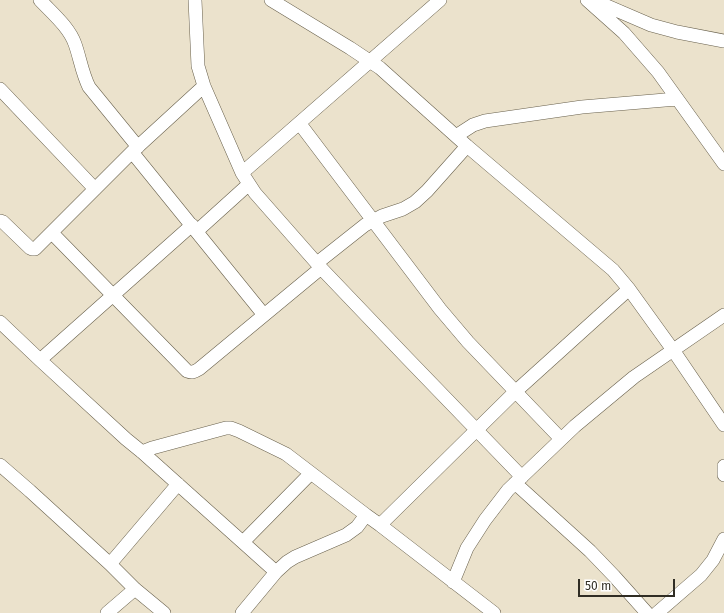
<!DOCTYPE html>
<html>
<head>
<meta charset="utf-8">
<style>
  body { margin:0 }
  #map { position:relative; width:724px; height:613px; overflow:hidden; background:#ebe2cc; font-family:"Fira Sans",sans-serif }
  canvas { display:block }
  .scale { position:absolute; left:578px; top:579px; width:97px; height:18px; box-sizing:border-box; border:2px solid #302d24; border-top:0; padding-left:5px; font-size:12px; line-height:14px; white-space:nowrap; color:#302d24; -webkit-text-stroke:3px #fff; paint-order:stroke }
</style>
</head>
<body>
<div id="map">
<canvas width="724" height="613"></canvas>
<div class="scale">50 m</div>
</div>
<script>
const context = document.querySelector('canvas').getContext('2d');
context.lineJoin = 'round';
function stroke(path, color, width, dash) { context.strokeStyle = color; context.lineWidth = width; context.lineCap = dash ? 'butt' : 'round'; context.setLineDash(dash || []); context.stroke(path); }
const street = new Path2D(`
  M40,0c12,13 29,27 35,44 5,14 7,29 14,43l49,60
  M195,0l3,66 6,20 38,87 13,20 66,75 86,90 115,119
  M271,0l79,48 30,20 87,78 146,124 16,19 44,61 51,75
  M587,0l37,33 34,39 66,92
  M593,0l58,25 26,7 47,9
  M0,89l95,100
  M300,124l140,185 28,33 93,97
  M456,136l17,-11 12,-4 97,-14 95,-8
  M132,152l132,163
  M242,173l198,-173
  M0,221l3,1 27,26 2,1h3l97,-97 72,-66
  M197,231l52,-47
  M52,233l135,138c5,2 7,1 12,-2l122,-101
  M317,263l48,-38 17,-9 21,-7 12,-7 12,-11 40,-45
  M0,322l40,38 86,79 16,13 134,120
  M40,360l152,-135
  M142,452l10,-4 74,-20h5l8,3 47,23 80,61 14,10 114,88
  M0,465l30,26 80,73 25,25 29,24
  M724,466v9
  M515,483l75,68 24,25 33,37
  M380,525l135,-133 114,-103
  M243,542l68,-69
  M110,564l68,-80
  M453,582l14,-34 18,-28 23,-30 67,-64 59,-49 90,-62
  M107,613l28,-24
  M242,613l34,-41 11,-10 8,-5 51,-22 11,-8 9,-12
  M657,613l44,-38 12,-15 11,-21`);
stroke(street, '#68604c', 14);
stroke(street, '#fff', 13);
</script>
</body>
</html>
